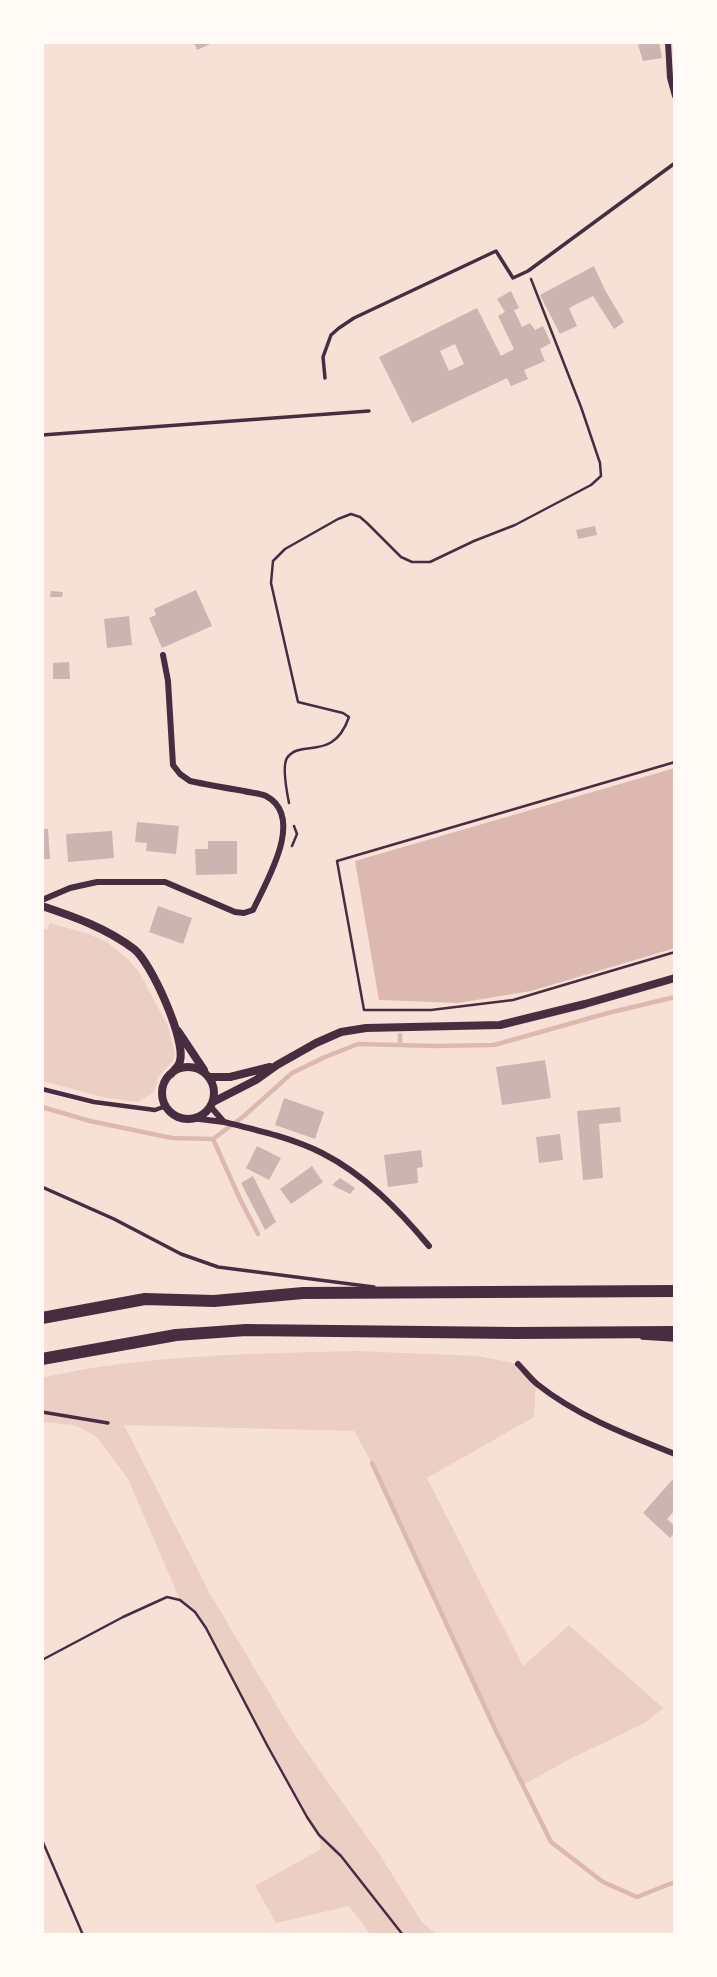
<!DOCTYPE html>
<html>
<head>
<meta charset="utf-8">
<style>
  body { margin:0 }
  #map { position:relative; width:717px; height:1977px; overflow:hidden; background:#f7e1d7; font-family:Bitter,serif }
  canvas { display:block }
  .frame { position:absolute; inset:0; border:44px solid #fffaf5; pointer-events:none }
</style>
</head>
<body>
<div id="map">
<canvas width="717" height="1977"></canvas>
<div class="frame"></div>
</div>
<script>
const context = document.querySelector('canvas').getContext('2d');
context.lineJoin = 'round';
function fillPath(path, color) { context.fillStyle = color; context.fill(path, 'evenodd'); }
function stroke(path, color, width, dash) { context.strokeStyle = color; context.lineWidth = width; context.lineCap = dash ? 'butt' : 'round'; context.setLineDash(dash || []); context.stroke(path); }
fillPath(new Path2D(`
  M50,923l39,11 19,9 19,15 12,14 29,54 7,28 -3,8 -14,15 -4,15 -16,10 -31,-4 -65,-17v-153l5,2z
  M356,1351l122,5 40,8 18,19 -2,34 -107,61 96,188 46,-41 94,83 -18,15 -75,36 -47,26 -28,-56 -123,-266 -18,-32 -230,-6 85,167 85,142 86,121 42,67 15,13h-66l-22,-29 -73,17 -21,-37 66,-37 -2,-14 -52,-90 -61,-117 -11,-16 -15,-12 -52,-121 -32,-43 -22,-11 -32,-3v-44c103,-24 209,-24 314,-27z`), '#ebcfc5');
fillPath(new Path2D(`
  M675,768v180l-144,43 -73,12 -79,-3 -24,-139z`), '#dcb8b0');
stroke(new Path2D(`
  M400,1045v-10
  M42,1107l48,14 82,17 41,1 31,-23 48,-43 33,-16 33,-13 77,2 59,-1 114,-32 67,-16
  M213,1139l27,60 18,35
  M372,1463l123,266 56,113 52,40 34,15 35,-14 3,1`), '#dcb8b0', 4.5);
fillPath(new Path2D(`
  M194,42h21l-18,8z
  M646,42h13l3,16 -19,3 -5,-16z
  M594,266l11,24 19,32 -10,7 -21,-33 -24,12 8,18 -17,8 -20,-39z
  M511,291l8,17 -5,2 8,17 8,-4 5,7 8,-4 8,17 -11,6 5,12 -21,9 4,9 -17,7 -4,-8 -95,45 -33,-66 98,-49 24,48 13,-7 -16,-33 7,-4 -8,-13zM455,344l9,20 -15,7 -9,-20z
  M595,526l2,9 -19,4 -2,-9z
  M196,590l16,36 -50,22 -13,-30 7,-3 -2,-6z
  M51,591l12,1 -1,5h-12z
  M129,616l3,29 -25,3 -3,-29z
  M69,662l1,17h-17v-16z
  M137,822l42,4 -3,28 -30,-3 1,-8 -12,-1z
  M42,829h6l2,30h-8z
  M112,831l2,27 -46,4 -2,-28z
  M208,841h29v33l-41,1 -1,-26h13z
  M158,906l34,12 -9,26 -34,-12z
  M545,1060l6,38 -49,7 -6,-38z
  M284,1098l40,14 -9,27 -40,-14z
  M620,1107l1,15 -22,2 4,54 -20,2 -6,-69z
  M560,1134l3,26 -24,3 -3,-26z
  M257,1146l24,12 -12,22 -23,-12z
  M421,1150l2,17 -6,1 1,15 -30,4 -4,-32z
  M312,1166l11,16 -32,22 -11,-15z
  M253,1176l23,46 -11,8 -24,-47z
  M340,1178l15,10 -5,6 -18,-9z
  M673,1479l2,2v29l-8,9 8,7v6l-5,6 -27,-25z`), '#ccb4b1');
stroke(new Path2D(`
  M675,762l-338,99 27,149h67l82,-10 162,-48
  M289,803c-2,-10 -7,-37 -2,-45 14,-20 46,5 62,-41l-6,-4 -45,-11 -27,-119 2,-22 12,-12 53,-30 13,-5 9,3 7,6 34,34 11,5h18l44,-21 41,-16 76,-40 10,-9 -1,-13 -19,-56 -50,-128
  M292,846l5,-12 -3,-8
  M42,1660l81,-43 44,-20 13,3 15,12 11,16 61,117 40,72 12,18 22,21 62,79
  M42,1840l41,95`), '#4a2c40', 2.5);
stroke(new Path2D(`
  M325,378l-2,-21 8,-22 8,-7 15,-10 142,-67 17,27 15,-7 147,-108
  M42,435l327,-24
  M42,1187l72,32 67,35 37,13 156,20
  M642,1338l33,2
  M42,1412l66,11`), '#4a2c40', 3.5);
stroke(new Path2D(`
  M42,1089l52,13 61,8 11,-4`), '#4a2c40', 4.5);
stroke(new Path2D(`
  M668,42l2,36 5,18
  M42,900l28,-12 27,-6h68l70,30 9,1 9,-3c13,-28 53,-93 13,-114 -6,-3 -15,-3 -22,-5 -18,-3 -36,-6 -54,-10l-10,-7 -7,-9 -5,-84 -5,-26
  M191,1118l33,4 -14,-16
  M224,1122c33,8 68,16 98,31 43,22 76,56 107,93
  M518,1364c6,6 12,14 19,20 40,32 90,51 138,70`), '#4a2c40', 6);
stroke(new Path2D(`
  M42,906c33,11 64,22 92,43 17,13 52,91 46,112 -1,5 -6,9 -9,13
  M178,1031l26,39
  M162 1093a26 26 0 1 1 52 0a26 26 0 1 1-52 0Z
  M209,1077h21l40,-10
  M213,1102l43,-22 21,-15 39,-22 25,-11 25,-4 134,-3 85,-21 90,-26`), '#4a2c40', 8);
stroke(new Path2D(`
  M42,1318l103,-19 69,2 89,-8 372,-2
  M42,1359l134,-24 70,-5 268,3 161,-1`), '#4a2c40', 12);
</script>
</body>
</html>
